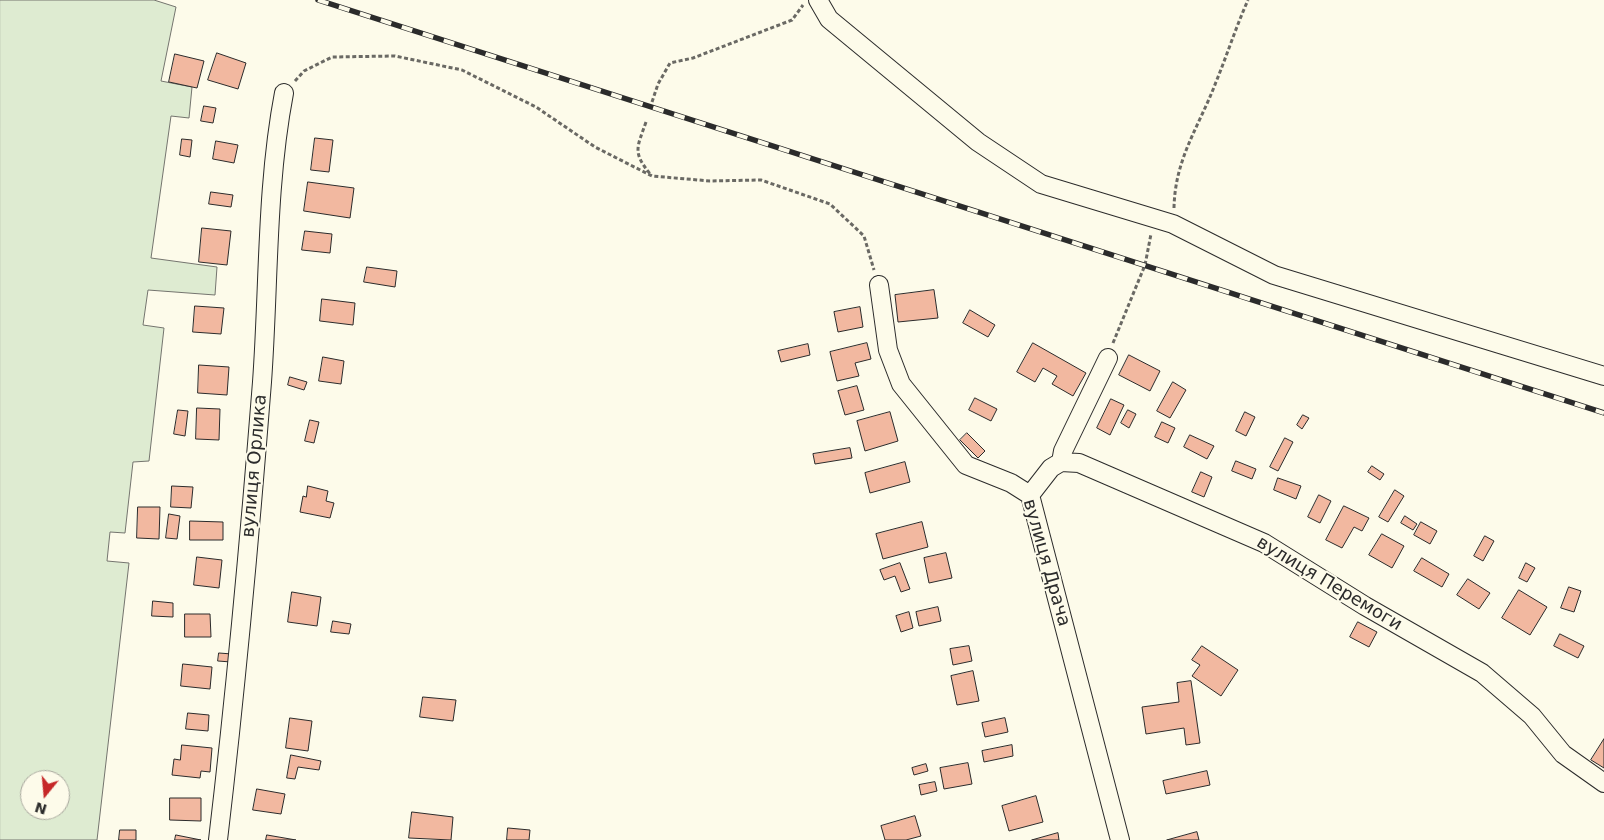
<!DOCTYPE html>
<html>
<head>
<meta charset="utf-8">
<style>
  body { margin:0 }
  #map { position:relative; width:1604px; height:840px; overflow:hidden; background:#fdfbea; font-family:"DejaVu Sans",sans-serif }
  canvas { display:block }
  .north { position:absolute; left:20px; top:770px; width:50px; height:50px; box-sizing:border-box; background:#fdfbea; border:1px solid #a9a89e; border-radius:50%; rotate:197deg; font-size:14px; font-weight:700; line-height:20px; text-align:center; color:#2b2b2b }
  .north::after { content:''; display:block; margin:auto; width:18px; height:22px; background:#c62828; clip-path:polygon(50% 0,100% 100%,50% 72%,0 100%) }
</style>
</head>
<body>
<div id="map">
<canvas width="1604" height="840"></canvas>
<div class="north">N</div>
</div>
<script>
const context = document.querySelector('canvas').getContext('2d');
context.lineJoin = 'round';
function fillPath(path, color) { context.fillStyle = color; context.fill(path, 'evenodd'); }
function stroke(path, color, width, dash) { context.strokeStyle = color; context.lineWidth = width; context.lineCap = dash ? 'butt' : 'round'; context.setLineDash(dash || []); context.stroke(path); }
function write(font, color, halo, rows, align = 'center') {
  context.font = font + ' "DejaVu Sans",sans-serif'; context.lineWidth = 4; context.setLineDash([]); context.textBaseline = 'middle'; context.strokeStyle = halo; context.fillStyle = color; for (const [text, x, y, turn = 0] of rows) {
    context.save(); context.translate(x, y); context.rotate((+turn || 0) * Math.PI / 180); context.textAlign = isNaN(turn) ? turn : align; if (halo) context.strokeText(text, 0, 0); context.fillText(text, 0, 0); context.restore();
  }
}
const green = new Path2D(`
  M0,0h154l22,7 -15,74 31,6 -3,31 -18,-2 -20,142 66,9 -2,28 -67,-5 -5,35 21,3 -15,133 -16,1 -8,71 -15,-1 -3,29 22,2 -32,277h-97zM30,780h30v30h-30z`);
fillPath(green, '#deebd1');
stroke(green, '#74746e', 1);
const building = new Path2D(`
  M217,53l29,10 -8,26 -30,-9z
  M175,54l29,7 -7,27 -28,-6z
  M204,106l12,2 -3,15 -12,-2z
  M315,138l18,2 -4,32 -18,-2z
  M182,139l10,1 -2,17 -10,-2z
  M216,141l22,4 -4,18 -21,-4z
  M308,182l46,6 -4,30 -46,-7z
  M211,192l22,3 -2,12 -22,-3z
  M202,228l29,3 -4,34 -28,-3z
  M305,231l27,3 -2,19 -28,-3z
  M367,267l30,4 -2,16 -31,-5z
  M934,290l4,28 -40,4 -3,-27z
  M322,299l33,4 -2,22 -33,-4z
  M195,306l29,2 -3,26 -28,-2z
  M860,307l3,20 -25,5 -4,-20z
  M970,310l25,15 -7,12 -25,-14z
  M867,343l4,16 -16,4 4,13 -22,5 -7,-29z
  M1033,343l53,30 -13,23 -21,-12 5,-8 -14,-8 -8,14 -18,-10z
  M808,344l2,11 -29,7 -3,-11z
  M1129,355l31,16 -10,20 -31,-16z
  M323,357l21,4 -3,23 -22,-3z
  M199,365l30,2 -2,28 -29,-2z
  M290,377l17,5 -3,8 -16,-5z
  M1173,382l13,8 -16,28 -13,-7z
  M857,386l7,24 -19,5 -7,-24z
  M975,398l22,11 -6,12 -22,-11z
  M1111,399l13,6 -14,30 -13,-7z
  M197,408l23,1 -1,31 -23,-1z
  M178,410l10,1 -3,25 -11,-2z
  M1128,410l8,4 -7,14 -8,-5z
  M890,412l8,29 -33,10 -8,-30z
  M1245,412l10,5 -9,19 -10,-5z
  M1303,415l6,3 -7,11 -5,-4z
  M310,420l9,2 -5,21 -9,-2z
  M1162,422l13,6 -7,15 -13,-6z
  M967,433l18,18 -7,7 -18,-18z
  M1190,435l24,11 -7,13 -23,-12z
  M1285,438l8,4 -15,29 -8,-4z
  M850,448l2,10 -37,6 -2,-10z
  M1236,461l20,8 -4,10 -20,-8z
  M905,462l5,20 -40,11 -5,-20z
  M1372,466l12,8 -4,6 -12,-8z
  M1201,472l11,5 -8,20 -12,-5z
  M1278,478l23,8 -5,13 -22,-9z
  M172,486l21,1 -2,21 -20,-1z
  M308,486l20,5 -2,10 8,2 -4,15 -30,-6 3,-16 3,1z
  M1395,490l9,6 -16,26 -9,-5z
  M1319,495l12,6 -11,22 -12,-6z
  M1344,506l25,12 -7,13 -8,-4 -12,21 -16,-8z
  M138,507h22l-1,32 -22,-1z
  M169,514l11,2 -3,23 -11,-1z
  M1405,516l12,8 -4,6 -12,-7z
  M190,521l33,1v18h-33z
  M922,522l6,25 -45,12 -7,-25z
  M1421,522l16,9 -7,13 -16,-9z
  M1382,534l22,12 -12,22 -23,-13z
  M1485,536l9,5 -11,20 -9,-5z
  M946,553l6,25 -23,5 -5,-25z
  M197,557l25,3 -3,28 -25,-3z
  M1422,558l27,16 -7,13 -28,-16z
  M900,563l10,26 -9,3 -6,-16 -11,4 -4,-10z
  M1526,563l9,5 -8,14 -8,-4z
  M1468,579l22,14 -11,16 -22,-14z
  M1569,587l12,4 -7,21 -13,-4z
  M1519,590l28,17 -17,28 -28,-17z
  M292,592l29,5 -4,29 -29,-4z
  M153,601l20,2v14l-21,-1z
  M938,607l3,14 -22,5 -3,-14z
  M909,612l4,16 -12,4 -5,-16z
  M185,614h25l1,23h-26z
  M333,621l18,3 -2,10 -18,-2z
  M1358,622l19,10 -8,15 -19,-10z
  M1560,634l24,12 -6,12 -24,-12z
  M969,646l3,15 -19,4 -3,-16z
  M1202,646l36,24 -17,26 -29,-20 8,-11 -8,-5z
  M219,653l13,1 -1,8 -13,-1z
  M183,664l29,3 -2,22 -29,-3z
  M973,671l6,30 -22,4 -6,-29z
  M1191,681l9,62 -14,2 -2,-17 -38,6 -4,-27 37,-5 -2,-19z
  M423,697l33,3 -3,21 -33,-4z
  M188,713l21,2 -1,16 -22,-2z
  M290,718l22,3 -4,30 -22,-3z
  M1005,718l3,14 -23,5 -3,-14z
  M1604,739v29l-13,-8z
  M182,745l30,3 -2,24 -9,-1 -1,7 -28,-3 2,-16 6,1z
  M1012,745l1,11 -29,6 -2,-11z
  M291,755l30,6 -2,9 -21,-3 -3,12 -8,-1z
  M968,763l4,21 -28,5 -4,-21z
  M926,764l2,7 -14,4 -2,-7z
  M1207,771l3,14 -44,9 -3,-13z
  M935,782l2,9 -16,4 -2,-10z
  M257,789l28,5 -4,20 -28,-4z
  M1036,796l7,26 -34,9 -7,-25z
  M170,798h31v23l-31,-1z
  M412,812l41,5 -2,23 -42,-2z
  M915,816l6,20 -15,4h-21l-4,-14z
  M508,828l22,2 -1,10h-22z
  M120,830h16v10h-17z
  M1197,832l2,8h-32z
  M1058,833l1,7h-27z
  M176,835l25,5h-26z
  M267,835l29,5h-30z`);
fillPath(building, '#f2b8a0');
stroke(building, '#2b2b2b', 1);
const minor = new Path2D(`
  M818,0l11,19 149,123 63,42 132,40 101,51 330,101
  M879,285l9,65 13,34 65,81 45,18 19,12 90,345
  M1061,462l2,-11 45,-93
  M1030,495l21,-27 10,-6 18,1 185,80 101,63 117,67 50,43 31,38 41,29
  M218,840c18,-152 32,-305 44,-458 7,-96 4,-195 22,-289`);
stroke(minor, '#2b2b2b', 20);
stroke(new Path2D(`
  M295,81l9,-10 28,-14 63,-1 67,14 74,37 59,40 57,29 58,5 51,-1 69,24 34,32 10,34
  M652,102l6,-18 12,-21 23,-5 99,-38 11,-15
  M646,122c-9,26 -14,30 5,53
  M1174,208c1,-50 25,-81 42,-126 11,-27 20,-55 32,-82
  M1113,343l32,-78 6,-31`), '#6a6964', 3, [4, 2.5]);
stroke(minor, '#fdfbea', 18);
const rail = new Path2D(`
  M318,0l1286,413`);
stroke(rail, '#2b2b2b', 5.5);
stroke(rail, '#fdfbea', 4, [11]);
write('18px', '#2b2b2b', '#fdfbea', [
  ["вулиця Орлика",255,466,-85],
  ["вулиця Драча",1046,563,74],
  ["вулиця Перемоги",1329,584,31]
]);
</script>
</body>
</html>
